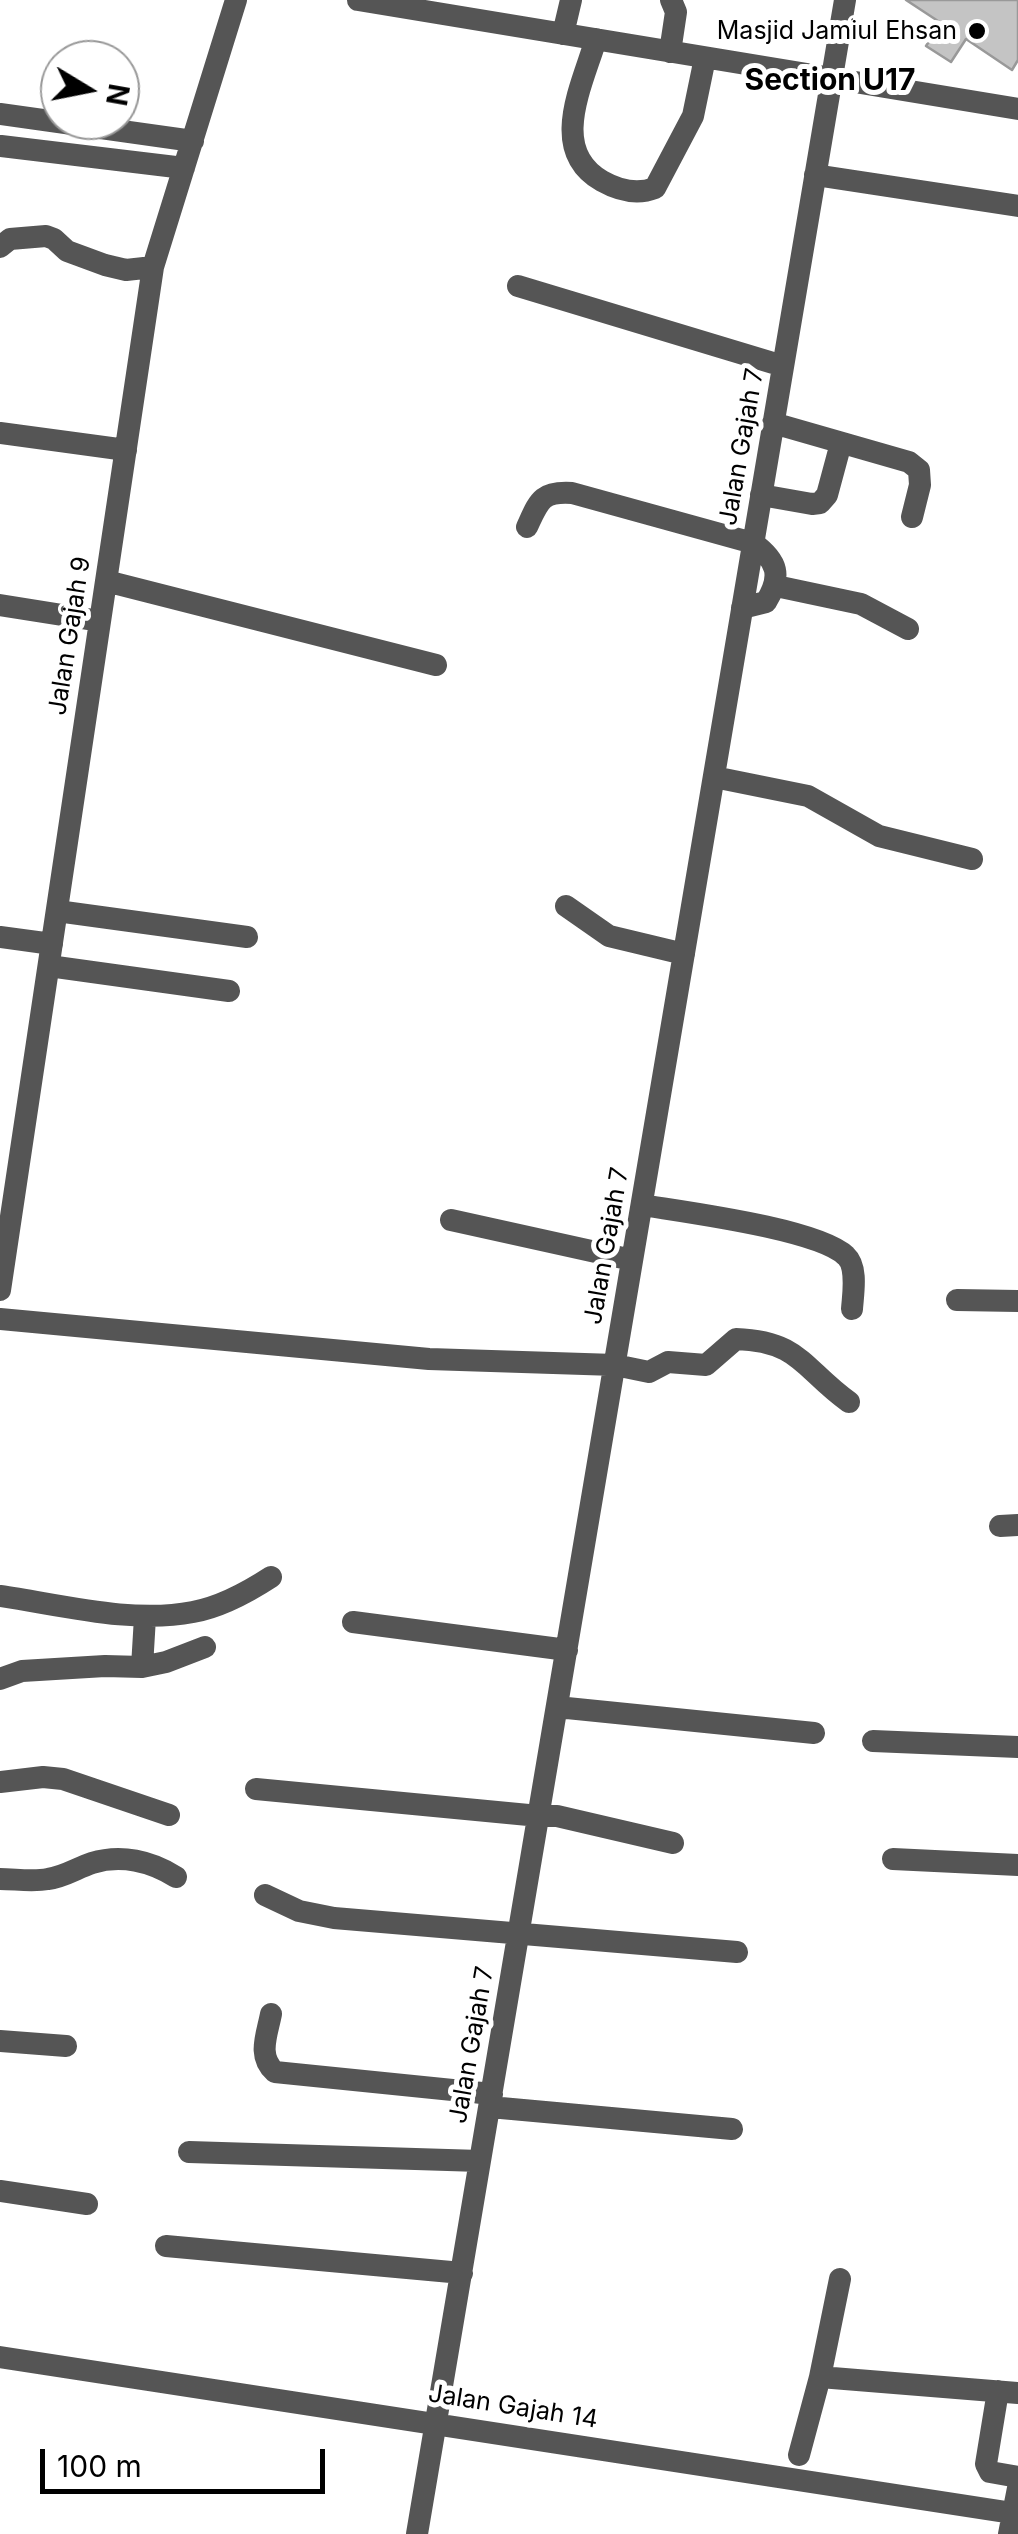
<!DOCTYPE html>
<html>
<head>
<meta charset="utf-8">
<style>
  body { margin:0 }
  #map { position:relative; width:1018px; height:2534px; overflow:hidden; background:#fff; font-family:Inter,sans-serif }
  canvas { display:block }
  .north { position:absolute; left:40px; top:40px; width:100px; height:100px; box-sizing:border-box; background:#fff; border:2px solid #999; border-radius:50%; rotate:100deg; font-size:28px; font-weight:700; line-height:40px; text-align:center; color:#000 }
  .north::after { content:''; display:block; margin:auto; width:35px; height:45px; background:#000; clip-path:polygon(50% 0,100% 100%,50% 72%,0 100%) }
  .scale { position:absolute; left:40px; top:2449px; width:285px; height:45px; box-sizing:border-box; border:5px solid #000; border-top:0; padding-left:12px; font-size:30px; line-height:35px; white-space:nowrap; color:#000; -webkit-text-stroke:8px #fff; paint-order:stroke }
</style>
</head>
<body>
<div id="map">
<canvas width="1018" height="2534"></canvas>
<div class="north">N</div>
<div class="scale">100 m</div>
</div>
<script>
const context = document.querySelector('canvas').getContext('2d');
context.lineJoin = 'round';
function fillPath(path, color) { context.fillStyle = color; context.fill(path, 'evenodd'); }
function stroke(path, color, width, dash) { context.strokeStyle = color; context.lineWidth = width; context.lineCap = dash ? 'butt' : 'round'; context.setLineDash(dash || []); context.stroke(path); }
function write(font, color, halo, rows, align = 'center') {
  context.font = font + ' Inter,sans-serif'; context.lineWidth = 10; context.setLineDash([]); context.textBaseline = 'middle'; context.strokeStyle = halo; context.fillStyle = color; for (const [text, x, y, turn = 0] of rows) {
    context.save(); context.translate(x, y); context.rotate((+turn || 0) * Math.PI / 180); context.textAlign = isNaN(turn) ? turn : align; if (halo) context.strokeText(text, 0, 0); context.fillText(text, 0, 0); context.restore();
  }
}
const building = new Path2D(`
  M906,0h112v60l-6,10 -46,-31 -15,23 -25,-16 15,-23z`);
fillPath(building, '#c4c4c4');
stroke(building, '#999', 2.5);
stroke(new Path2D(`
  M358,0l660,109
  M563,34l8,-34
  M596,39c-14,47 -48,111 6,142 16,9 35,14 53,7l38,-72 12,-58
  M670,52l6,-40 -5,-12
  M0,114l193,27
  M1,146l183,22
  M815,175l203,31
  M0,247l10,-8 36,-3 8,3 13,12 38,14 21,5 27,-3
  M518,286l265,80
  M773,423l136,39 10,8 1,15 -8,32
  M0,433l126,17
  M761,495l51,9 8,-1 7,-8 14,-52
  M527,527c12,-26 14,-36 45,-34l181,50c25,18 29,33 13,59l-24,6
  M106,581l330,84
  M776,586l85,18 47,25
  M0,605l100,16
  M714,777l94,19 71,40 93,23
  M566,906l43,30 75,18
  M57,911l190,26
  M0,937l52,7
  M49,966l180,25
  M642,1205c42,7 176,24 204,51 12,11 7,38 6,53
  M451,1220l181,40
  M0,1290l153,-1023 83,-267
  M957,1300l61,1
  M0,1319l429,40 186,6 34,7 19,-10 38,3 30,-26c64,2 67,30 113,63
  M1000,1526l18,-1
  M0,1596c62,9 132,28 193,16 28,-5 55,-20 78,-35
  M353,1622l214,28
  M142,1667l3,-50
  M0,1679l22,-8 83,-5 37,1 24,-5 39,-15
  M557,1707l257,26
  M873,1741l145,6
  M0,1782l43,-5 20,2 106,36
  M256,1789l283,27h18l116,27
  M893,1859l125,6
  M0,1879c15,0 33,3 48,0 16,-2 29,-11 44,-16 29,-9 59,-2 84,14
  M265,1895l34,16 35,7 403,34
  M271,2014c-4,21 -14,42 4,58l217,22
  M0,2041l66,5
  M490,2107l242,22
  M189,2152l291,9
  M0,2191l87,13
  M166,2246l296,27
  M840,2279l-20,98 198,16
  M0,2357l1018,157
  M998,2391l-12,73 4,8 28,5
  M799,2455l21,-78
  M417,2534l428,-2534
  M1009,2534l9,-46`), '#555', 22);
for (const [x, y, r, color] of [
  [977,31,10,"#000"]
]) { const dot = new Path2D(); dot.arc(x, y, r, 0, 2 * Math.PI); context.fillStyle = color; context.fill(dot); stroke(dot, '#fff', 4); }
write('25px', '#000', '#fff', [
  ["Masjid Jamiul Ehsan",957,31]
], 'right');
write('25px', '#000', '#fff', [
  ["Jalan Gajah 7",742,447,-80],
  ["Jalan Gajah 9",70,636,-81],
  ["Jalan Gajah 7",607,1246,-80],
  ["Jalan Gajah 7",472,2045,-80],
  ["Jalan Gajah 14",513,2407,9]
]);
write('bold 30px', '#000', '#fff', [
  ["Section U17",830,81]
]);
</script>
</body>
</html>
